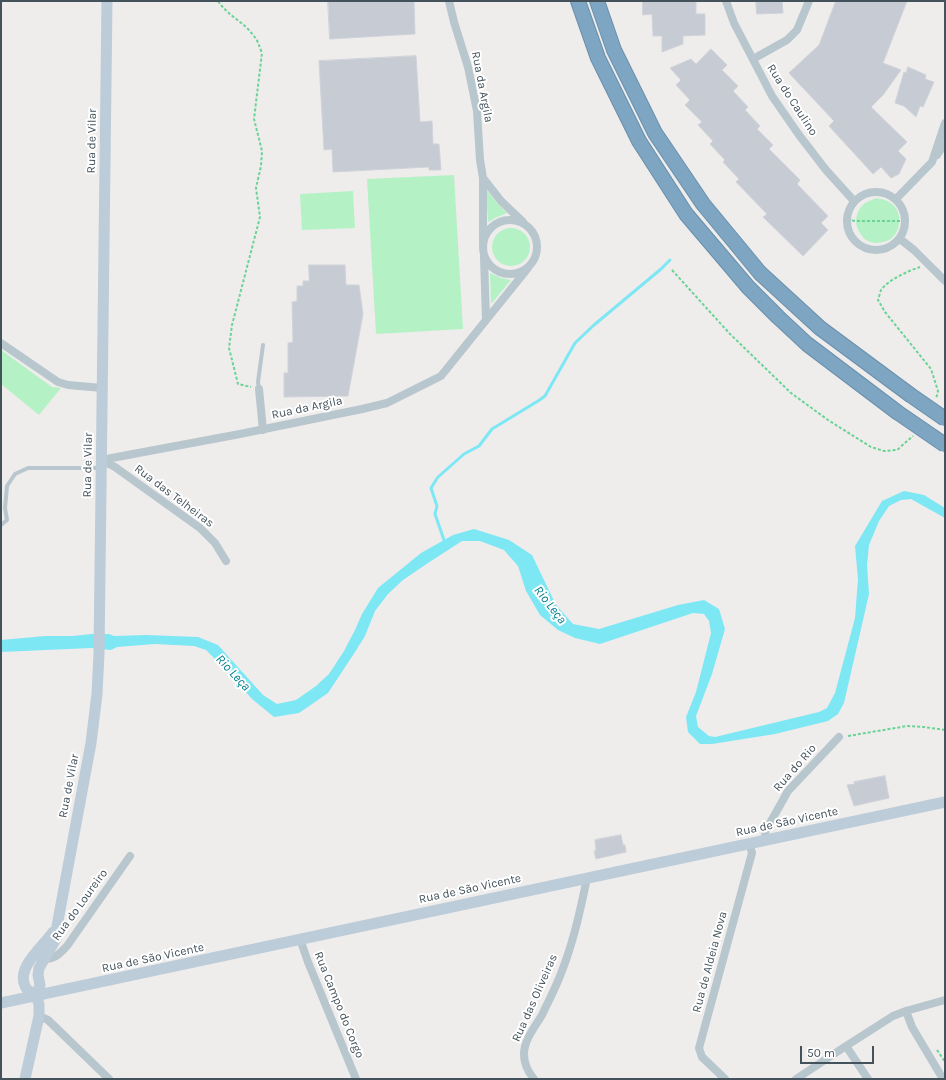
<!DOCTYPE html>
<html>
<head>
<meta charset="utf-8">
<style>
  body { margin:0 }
  #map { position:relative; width:946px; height:1080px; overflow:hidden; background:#efecec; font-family:Karla,sans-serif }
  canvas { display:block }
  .frame { position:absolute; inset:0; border:2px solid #43525b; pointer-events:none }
  .scale { position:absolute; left:800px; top:1046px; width:74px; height:18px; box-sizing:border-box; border:2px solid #43525b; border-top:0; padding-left:5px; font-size:12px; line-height:14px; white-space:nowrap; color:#43525b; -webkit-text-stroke:3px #fff; paint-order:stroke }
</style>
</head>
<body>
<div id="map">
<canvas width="946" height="1080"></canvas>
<div class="frame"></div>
<div class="scale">50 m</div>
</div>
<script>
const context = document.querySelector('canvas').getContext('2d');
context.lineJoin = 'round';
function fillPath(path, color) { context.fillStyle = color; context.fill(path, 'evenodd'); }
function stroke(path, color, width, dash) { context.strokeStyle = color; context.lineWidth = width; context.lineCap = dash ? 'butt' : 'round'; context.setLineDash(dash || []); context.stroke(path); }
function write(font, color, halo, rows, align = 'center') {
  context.font = font + ' Karla,sans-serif'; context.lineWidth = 4; context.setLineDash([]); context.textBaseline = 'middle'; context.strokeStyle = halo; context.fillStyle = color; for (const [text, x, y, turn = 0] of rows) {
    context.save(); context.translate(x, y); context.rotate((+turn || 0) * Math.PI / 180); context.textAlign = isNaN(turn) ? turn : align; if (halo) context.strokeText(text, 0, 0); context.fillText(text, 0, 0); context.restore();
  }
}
fillPath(new Path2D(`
  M454,175l9,154 -87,5 -9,-155z
  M487,190l9,12 11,11 -12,5 -6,4 -1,-1 -2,-30z
  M353,191l2,37 -53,2 -2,-36z
  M876,198c3,1 7,1 9,2 3,1 6,3 8,5 10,9 8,28 -4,35 -4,2 -10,3 -14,3 -7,-1 -12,-4 -15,-10 -7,-10 -4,-23 5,-30 3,-2 8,-3 11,-5z
  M492 247a19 19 0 1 1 38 0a19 19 0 1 1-38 0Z
  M490,273l11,5 10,2 -19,23 -1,-1z
  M1,350l51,37 9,1 -22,27 -38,-31z`), '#b4f2c6');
fillPath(new Path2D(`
  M904,491l20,4 21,13v10l-34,-19 -10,1 -12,6 -10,15 -10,24 -2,20 2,29 -25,109 -6,11 -10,7 -53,13 -63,10h-12l-12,-12 -2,-15 10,-25 15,-59 -2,-12 -5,-7 -11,-1 -93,31 -25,-6 -17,-8 -18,-15 -14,-24 -8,-25 -14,-16 -24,-9h-18l-34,22 -25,17 -15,14 -13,17 -10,25 -10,16 -27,41 -29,20 -25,4 -22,-18 -23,-26 -23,-23 -12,-4 -39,-2 -38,3 -6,3 -20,-2 -90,4v-12l44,-4h28l18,-2h18l5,2 32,-1 52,2 20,8 45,50 14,9 19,-4 20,-14 13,-12 15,-23 11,-21 7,-16 16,-26 43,-35 32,-18 21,-6 35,11 23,15 24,50 17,19 26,5 79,-24 26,-5 15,9 6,20 -13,45 -16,42 2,11 11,9 6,1 104,-25 8,-4 8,-15 20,-75 3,-39 -3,-33 27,-45z`), '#7de7f4');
stroke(new Path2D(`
  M445,543l-10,-29 2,-8 -6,-18 7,-11 17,-15 9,-8 15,-8 13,-17 46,-28 7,-5 30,-53 19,-18 67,-56 9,-9`), '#7de7f4', 3);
const building = new Path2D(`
  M328,1h86l1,33 -85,5z
  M643,1h53v13h9v21l-22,1v8l-21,8v-16h-9l-1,-22 -9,1z
  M756,1h26l1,12 -26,1z
  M836,1h71l-24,62 18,7 -18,25 -12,12 36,35 -9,9 8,8 -7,15 -8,4 -10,-11 -8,7 -44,-48 5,-5 -45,-48 30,-28z
  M711,49l16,16 -5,5 16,16 -5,5 15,16 -3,3 15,16 -3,3 16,16 -4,4 31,31 -3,4 31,32 -7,7 7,7 -25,26 -40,-39 4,-3 -31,-32 3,-3 -16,-17 2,-2 -15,-16 3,-3 -15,-16 4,-3 -17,-17 5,-5 -14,-15 5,-5 -11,-12 21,-9 5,5z
  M416,56l4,66 12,-1 1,23h6l2,26h-12v-3l-96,5 -1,-23 -8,1 -5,-89z
  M908,67l18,8 -1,4 9,3 -11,25 -3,-1 -4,11 -12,-11 -9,-3 9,-31 2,1z
  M309,265h36l1,20h13l4,29 -15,82 -64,1v-24h4v-30l5,-1 -1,-40 5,-1v-15h6v-5h6z
  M885,776l4,22 -35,8 -7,-21 8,-1 -1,-2z
  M621,835l2,10h2l1,7 -30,7 -2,-8h2l-1,-11z`);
fillPath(building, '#c7cbd3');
stroke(building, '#cfd3d9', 1);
const highway = new Path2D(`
  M578,1l20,57 41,83 47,73 62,73 30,30 29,27 90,68
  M597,1l17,49 41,83 48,71 57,69 60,55 89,66`);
stroke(highway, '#6990ac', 16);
stroke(new Path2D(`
  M218,1c10,15 26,21 35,34 5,5 6,11 9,18l-8,66 8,32 -1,15 -5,22 4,29 -28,108 -3,23 9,36 13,3
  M847,220l9,1h50
  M920,267c-12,4 -32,13 -39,23 -1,3 -2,7 -3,10l7,12 46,57 7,22 -2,8
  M672,270l58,64 61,59 37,27 43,27 13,4 13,-1 16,-14
  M848,736l59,-10 17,1 21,3
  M937,1050l8,12`), '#6ad395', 2, [3, 2]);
stroke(new Path2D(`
  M259,389l-1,-7 5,-37
  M1,525l6,-5 -2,-12 2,-22 8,-12 13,-6h73`), '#b8c6cd', 4);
stroke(new Path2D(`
  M449,1l5,21 14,45 9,44 3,49 3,18v66
  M726,1l8,22 38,73 27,39 27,35 28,31
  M753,59l34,-19 10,-10 12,-29
  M937,155l8,-12
  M483,178l18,23 22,21
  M847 221a29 29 0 1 1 58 0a29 29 0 1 1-58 0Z
  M896,199l36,-37 13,-39
  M483 247a27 27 0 1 1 54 0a27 27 0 1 1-54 0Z
  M900,239l14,11 31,31
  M484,257l2,62
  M1,343l57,39 10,3 34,3
  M259,389l4,41
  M101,460l139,-26 122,-25 25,-6 54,-27 87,-108
  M101,460l14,7 85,61 15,15 11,18
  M766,839l-1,-7 23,-41 51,-54
  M300,939l8,23 48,117
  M44,959c12,0 16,-6 23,-13l63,-90
  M906,1011l6,16 31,52
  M39,1016l9,4 61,59
  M846,1046l22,33
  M534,1079c-6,-7 -10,-15 -10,-25 0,-14 11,-27 18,-39 6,-13 13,-26 18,-39 13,-32 20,-64 27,-98
  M725,1079l-23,-22 -3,-9 53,-195 -3,-10
  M796,1079l50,-33 47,-30 13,-5 39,-11`), '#b8c6cd', 8);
stroke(new Path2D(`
  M36,996l4,-11 -2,-10 1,-7 17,-29 1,-13 34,-183 6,-49 2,-41 8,-652
  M36,996c-3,-3 -10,-6 -11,-10 -9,-19 19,-40 28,-54
  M1,1003c315,-66 629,-136 944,-201
  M25,1079l14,-63v-12l-3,-8`), '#bcccd8', 11);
stroke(highway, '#7ea5c1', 14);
const highwayBridge = new Path2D(`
  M909,394l36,25
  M897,412l48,33`);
stroke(highwayBridge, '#6990ac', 16, []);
stroke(highwayBridge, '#7ea5c1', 14);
write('12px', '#43525b', '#fff', [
  ["Rua da Argila",482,87,79],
  ["Rua do Caulino",792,100,57],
  ["Rua de Vilar",92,141,-89],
  ["Rua da Argila",307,408,-12],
  ["Rua de Vilar",88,465,-89],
  ["Rua das Telheiras",174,496,37],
  ["Rua do Rio",795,768,-49],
  ["Rua de Vilar",69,786,-79],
  ["Rua de São Vicente",787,822,-12],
  ["Rua de São Vicente",470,889,-12],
  ["Rua do Loureiro",80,905,-54],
  ["Rua de São Vicente",153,958,-12],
  ["Rua de Aldeia Nova",710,962,-75],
  ["Rua das Oliveiras",535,998,-66],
  ["Rua Campo do Corgo",339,1005,68]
]);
write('italic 13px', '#038191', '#fff', [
  ["Rio Leça",550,605,52],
  ["Rio Leça",233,673,47]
]);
</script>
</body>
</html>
